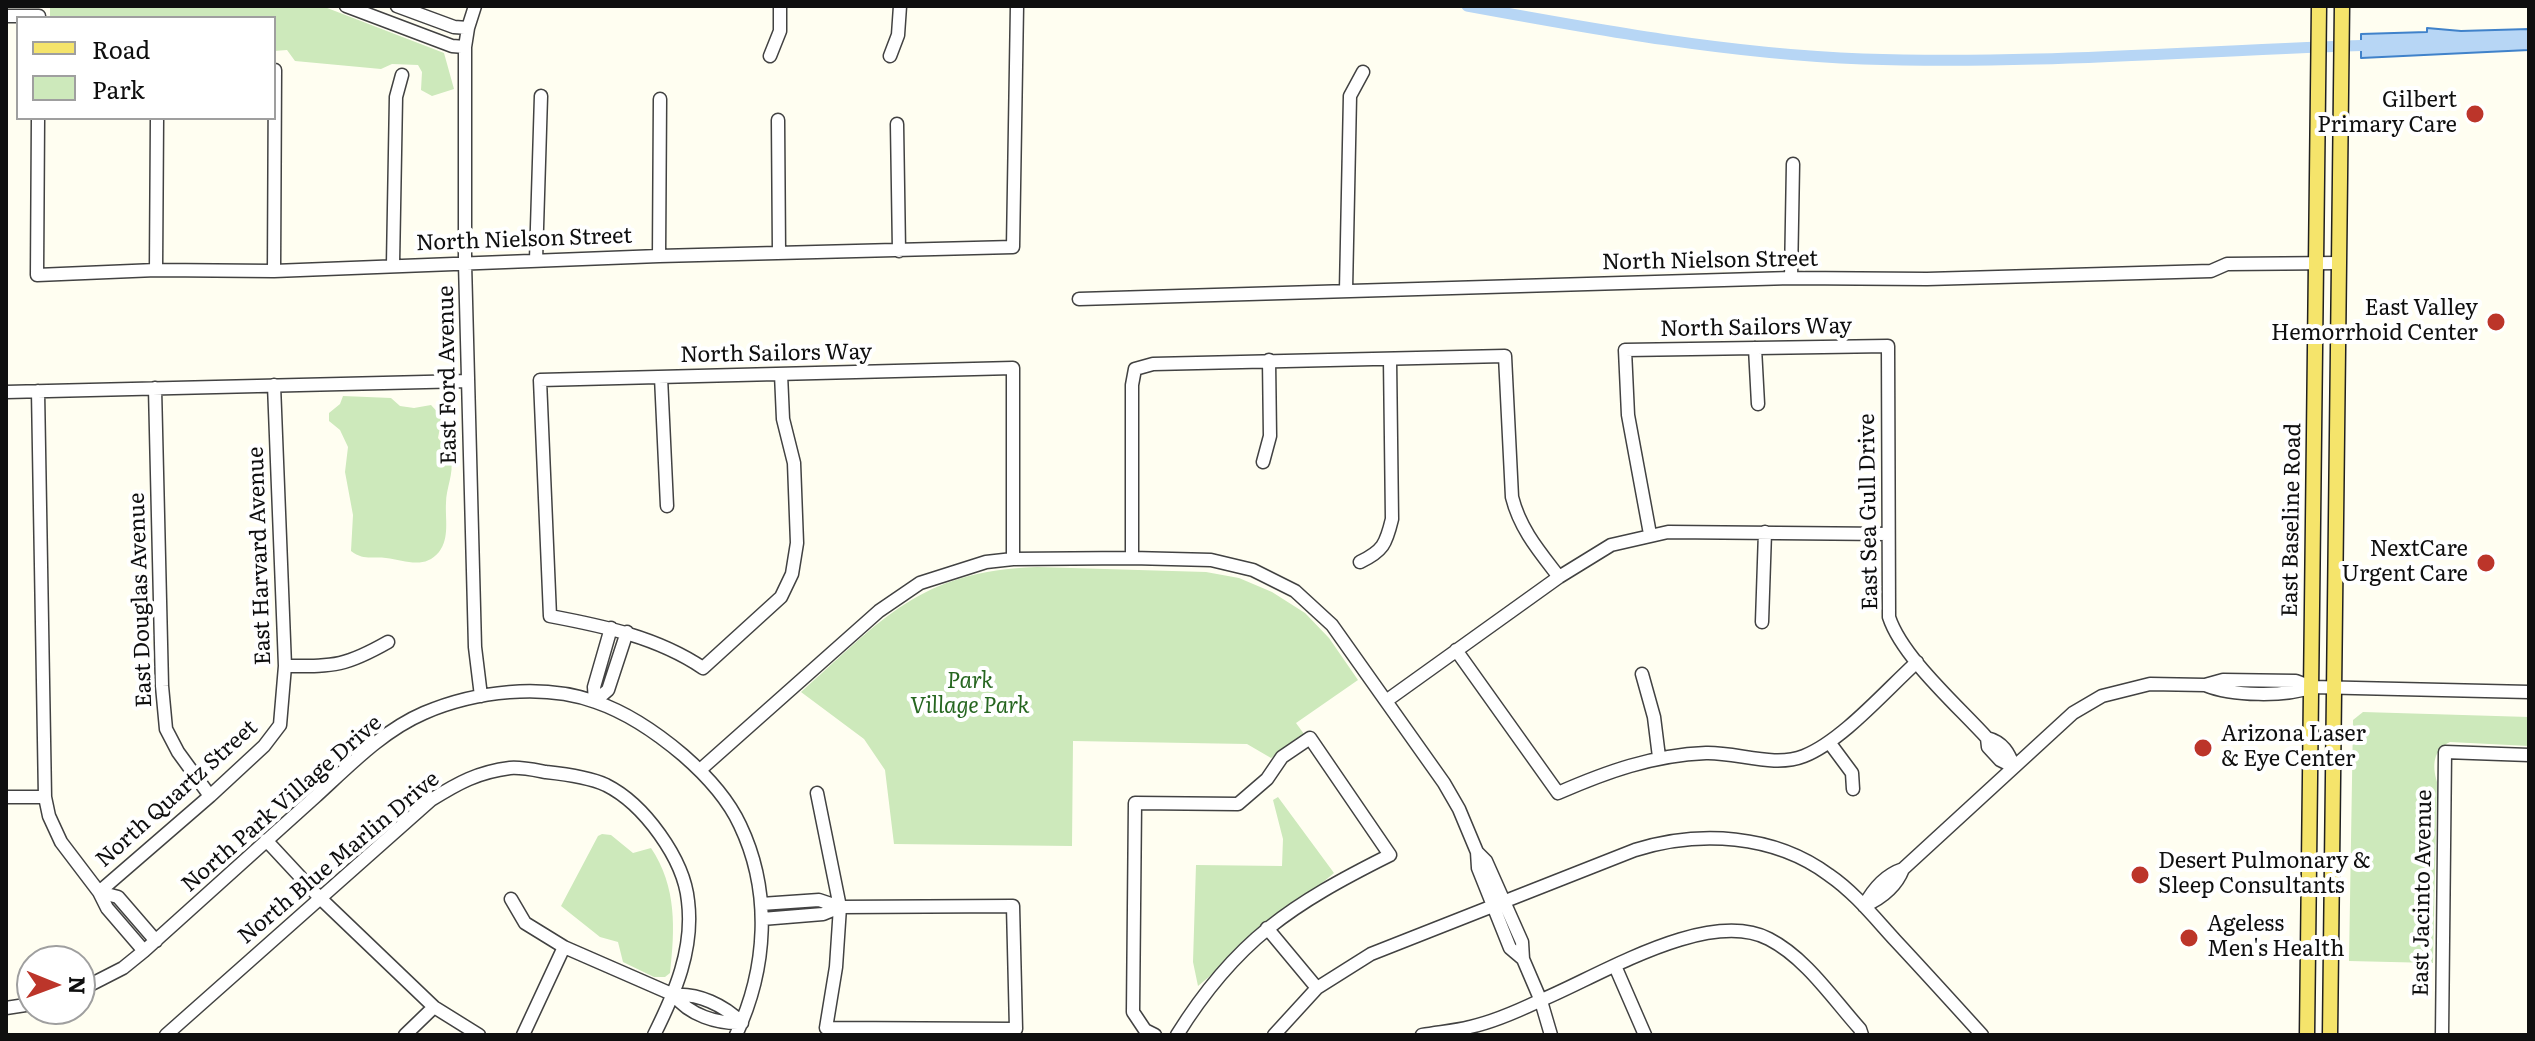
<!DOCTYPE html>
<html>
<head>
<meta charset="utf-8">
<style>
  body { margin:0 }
  #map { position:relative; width:2535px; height:1041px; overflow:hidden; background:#fffef1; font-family:Literata,serif }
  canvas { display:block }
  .frame { position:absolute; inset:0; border:8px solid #0f0f0f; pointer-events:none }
  .legend { position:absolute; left:16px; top:16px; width:260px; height:104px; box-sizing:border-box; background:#fff; border:2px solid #9f9f9f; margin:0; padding:10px 14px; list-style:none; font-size:24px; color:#0f0f0f }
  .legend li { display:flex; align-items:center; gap:16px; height:40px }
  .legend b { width:40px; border:2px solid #9f9f9f }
  .north { position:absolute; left:16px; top:945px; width:80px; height:80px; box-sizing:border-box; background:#fff; border:2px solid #9f9f9f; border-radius:50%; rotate:91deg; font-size:22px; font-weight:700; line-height:32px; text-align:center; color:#0f0f0f }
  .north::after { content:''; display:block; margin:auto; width:28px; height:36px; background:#bc352a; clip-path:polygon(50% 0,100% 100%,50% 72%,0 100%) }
</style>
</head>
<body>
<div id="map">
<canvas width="2535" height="1041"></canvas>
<div class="frame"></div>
<ul class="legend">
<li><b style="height:10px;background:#f5e46b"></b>Road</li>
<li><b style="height:22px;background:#cde9bb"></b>Park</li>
</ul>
<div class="north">N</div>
</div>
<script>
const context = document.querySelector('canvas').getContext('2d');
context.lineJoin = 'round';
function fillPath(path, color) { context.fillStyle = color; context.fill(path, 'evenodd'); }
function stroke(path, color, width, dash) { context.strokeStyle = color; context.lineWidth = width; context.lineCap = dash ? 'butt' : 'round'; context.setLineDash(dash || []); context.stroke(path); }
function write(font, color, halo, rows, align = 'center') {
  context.font = font + ' Literata,serif'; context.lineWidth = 8; context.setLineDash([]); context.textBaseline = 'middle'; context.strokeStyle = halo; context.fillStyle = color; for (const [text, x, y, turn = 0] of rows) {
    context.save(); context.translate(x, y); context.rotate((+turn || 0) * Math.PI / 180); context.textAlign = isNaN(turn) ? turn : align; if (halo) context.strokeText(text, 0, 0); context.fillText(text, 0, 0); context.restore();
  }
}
fillPath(new Path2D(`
  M50,6h272l122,47 10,36 -22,7 -11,-6 1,-18 -4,-7 -26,-1 -11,5 -86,-8 -8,-11 -13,1v-33h-224z
  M343,396l48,2 9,8 14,2 17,-3 11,12 -4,21c5,7 12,13 13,21 3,15 -5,29 -5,44 -1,15 4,35 -7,49 -15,18 -34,8 -53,6 -14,-2 -22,3 -35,-7l2,-36 -8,-43 3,-25 -8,-17 -11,-9v-8l11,-9z
  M1037,567l169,5 33,6 33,14 33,21 24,25 29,42 -62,43 8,11 -33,24 -24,-14 -174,-3 -1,105 -178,-2 -9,-74 -21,-31 -63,-47c82,-73 118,-121 236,-125z
  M2363,712l166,5v29l-79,-4c-17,8 -18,23 -13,40l-4,181 -84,-2 4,-241z
  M1278,797l56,76 -136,113 -5,-24 3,-97 86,1 1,-27 -10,-39z
  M602,834l9,1 22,18 18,-5c26,39 24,81 19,125l-5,4h-11l-31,-15 -5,-20 -18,-5 -39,-31 37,-70z`), '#cde9bb');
const water = new Path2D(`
  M2427,28l34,3 68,-2v21l-168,8v-24l66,-2z`);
fillPath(water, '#b7d6f5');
stroke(water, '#4082ca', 2);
stroke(new Path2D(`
  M1467,6c131,24 263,48 396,53 171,6 342,-9 513,-14`), '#b7d6f5', 11);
const minor = new Path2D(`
  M346,6l106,40 13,1
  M397,6l57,21 14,1
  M475,6l-7,22 -3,19v216l10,384 6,49
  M6,16h33
  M770,56l10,-25v-25
  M890,56l8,-21 2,-29
  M38,118l-1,157 119,-5 118,1 385,-15 354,-9 4,-241
  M778,120l1,133
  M897,124l2,127
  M659,256l1,-157
  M536,260l5,-164
  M393,264l3,-167 6,-22
  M156,270l1,-152
  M274,271l1,-201
  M1791,278l2,-114
  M1346,290l4,-194 13,-24
  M1079,299l712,-21 136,1 284,-8 16,-7 112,-1
  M1755,348l3,56
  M781,374l2,45 11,44 3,80 -5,31 -11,23 -78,71c-46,-31 -100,-42 -153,-52l-10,-236 473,-12v191
  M661,377l6,129
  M155,388l7,298 4,43 12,23 32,44
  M38,391l7,406 4,19 12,26 38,50 8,16 37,43
  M6,392l461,-11
  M1263,462l7,-26 -1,-76
  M1650,534l-22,-119 -3,-65 263,-4 1,271c13,40 69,89 98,121 16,4 22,15 27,29
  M1132,558v-173l3,-16 18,-5 352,-8 7,141c8,32 27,54 47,80
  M1360,562c23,-11 26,-18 32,-43l-2,-160
  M1762,622l3,-90
  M1456,650l102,143c48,-21 95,-38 148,-40 31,-1 68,15 98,3 38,-15 82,-66 113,-94
  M285,666c49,0 59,1 103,-24
  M1642,674l12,43 5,40
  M2205,685c27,11 80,12 107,2
  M595,701l13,-11 19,-58
  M595,701l-1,-14 17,-59
  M1386,701l173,-124 52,-32 57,-13 220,2
  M1987,738l1,9 12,13 14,7
  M1829,742l23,31 1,16
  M700,770l179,-159 41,-28 66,-21 27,-3 119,-1 79,2 42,10 42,21 37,34 112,158 15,26 18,43 1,16 32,80 13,11
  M6,797h39
  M266,840l53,57 115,110 45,28
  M1477,852l9,9 36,81 1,17 18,42 10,34
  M99,892l111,-96 54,-50 16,-21 5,-59 -11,-281
  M99,892l19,5 38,44
  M511,899l14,24 39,24 110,48c24,-2 50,10 68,28
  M761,904l58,-4 21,7 173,-1 3,123 -190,-1 10,-61 4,-60 -23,-114
  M1864,906c9,-17 21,-31 39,-37l170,-156 29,-17 48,-12 55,1 18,-5 73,1 16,6 217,5
  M1864,906c18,-8 32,-19 39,-37
  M762,919l61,-5 17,-7
  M1267,928l50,60
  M1615,966l30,69
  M80,990l43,-22 21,-17c57,-51 114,-103 171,-154 33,-30 67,-66 109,-84 51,-22 119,-30 172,-11 32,11 61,31 87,53 23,20 44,42 57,70 32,67 27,144 -4,210
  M674,995c15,20 43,29 68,28
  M6,1008l26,-4
  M166,1035l265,-235c27,-17 47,-28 79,-32 11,-1 25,2 36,4 19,2 43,5 60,13 38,19 78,74 82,116 6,48 -13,92 -34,134
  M405,1035l29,-28
  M523,1035l41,-88
  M1155,1035l-10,-5 -12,-18 2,-209 103,1 29,-25 15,-22 28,-19 80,117c-98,49 -154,85 -213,180
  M1274,1035l43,-47 54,-34 264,-104c64,-20 139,-16 194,25 25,17 45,42 66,65 29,31 58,63 87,95
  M1422,1035c16,-3 33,-4 48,-8 23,-5 48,-16 69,-26 59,-24 168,-94 230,-62 37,19 64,60 91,90l2,6
  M2442,1035l3,-283 84,3`);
const major = new Path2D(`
  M2307,1035l12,-1029
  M2330,1035l12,-1029`);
stroke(minor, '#424242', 15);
stroke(major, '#202020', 17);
stroke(minor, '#fff', 12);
stroke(major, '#f5e46b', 14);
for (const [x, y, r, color] of [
  [2475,114,10,"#bc352a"],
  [2496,322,10,"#bc352a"],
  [2486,563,10,"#bc352a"],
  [2203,748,10,"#bc352a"],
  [2140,875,10,"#bc352a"],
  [2189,938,10,"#bc352a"]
]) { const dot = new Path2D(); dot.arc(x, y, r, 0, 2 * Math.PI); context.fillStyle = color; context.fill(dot); stroke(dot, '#fff', 3); }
write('22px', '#0f0f0f', '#fff', [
  ["Gilbert",2457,101],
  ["Primary Care",2457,126],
  ["East Valley",2478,309],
  ["Hemorrhoid Center",2478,334],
  ["NextCare",2468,550],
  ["Urgent Care",2468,575],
  ["Arizona Laser",2221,735,"left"],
  ["& Eye Center",2221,760,"left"],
  ["Desert Pulmonary &",2158,862,"left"],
  ["Sleep Consultants",2158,887,"left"],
  ["Ageless",2207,925,"left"],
  ["Men's Health",2207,950,"left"]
], 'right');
write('22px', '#0f0f0f', '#fff', [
  ["North Nielson Street",524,240,-2],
  ["North Nielson Street",1710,261,-1],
  ["North Sailors Way",1756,328,-1],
  ["North Sailors Way",776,354,-1],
  ["East Ford Avenue",448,375,-91],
  ["East Sea Gull Drive",1869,512,-91],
  ["East Baseline Road",2292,520,-89],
  ["East Harvard Avenue",260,556,-92],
  ["East Douglas Avenue",141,600,-92],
  ["North Quartz Street",177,794,-42],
  ["North Park Village Drive",282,804,-41],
  ["North Blue Marlin Drive",339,858,-40],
  ["East Jacinto Avenue",2423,893,-89]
]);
write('italic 22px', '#266620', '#fff', [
  ["Park",970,682],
  ["Village Park",970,707]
]);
</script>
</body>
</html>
